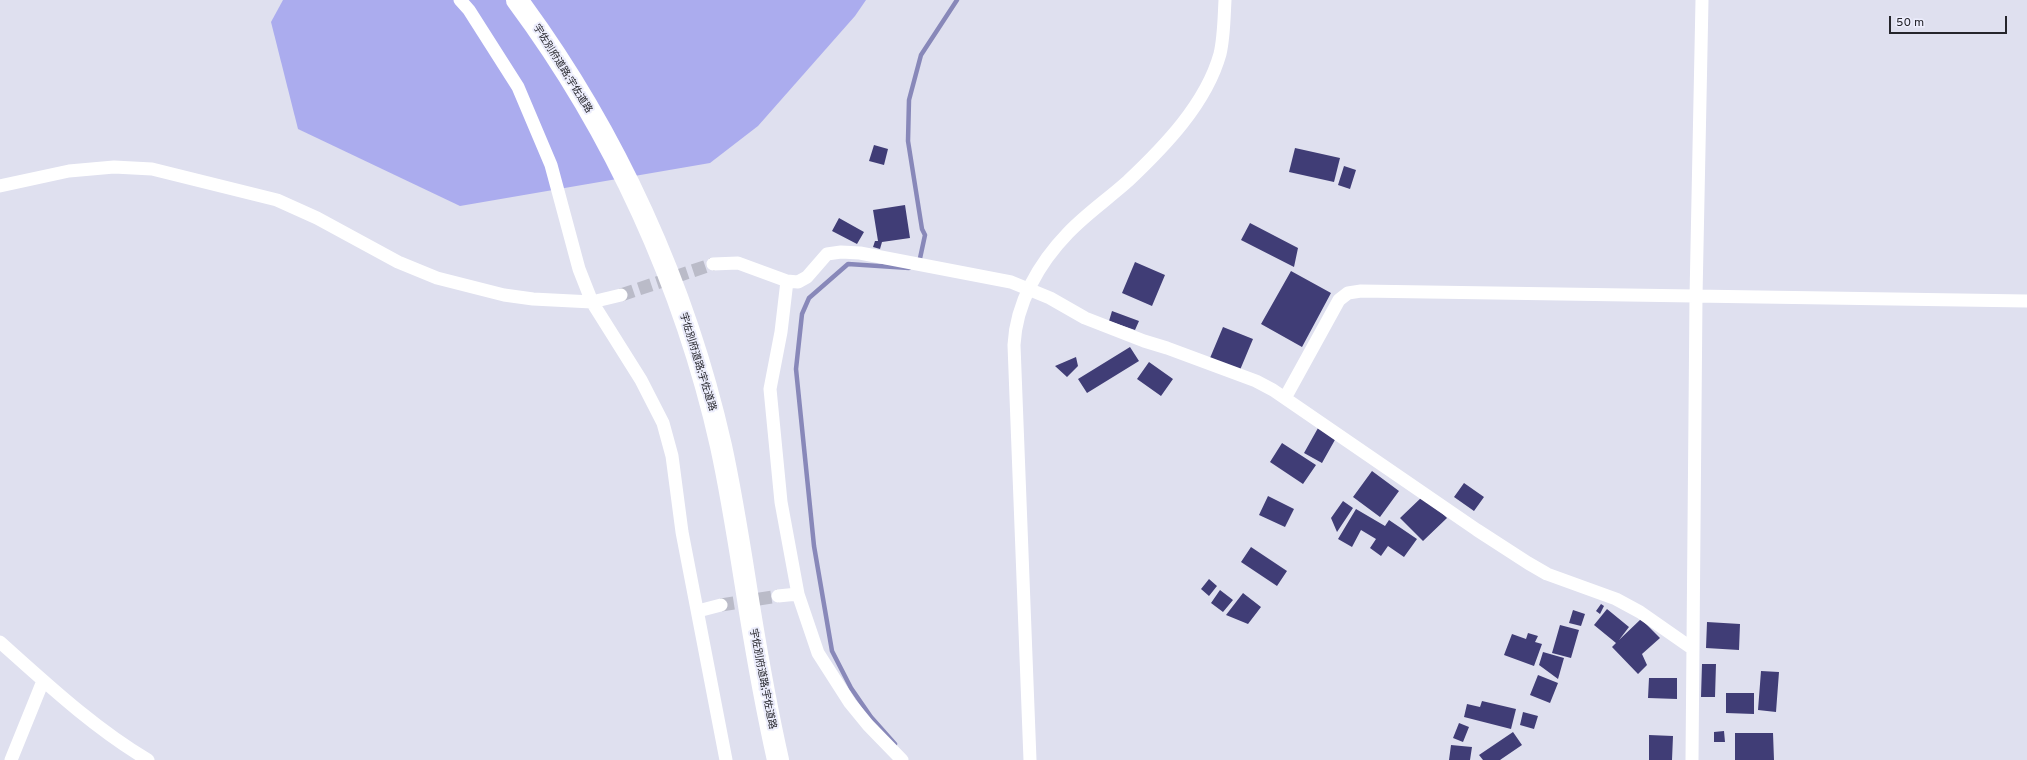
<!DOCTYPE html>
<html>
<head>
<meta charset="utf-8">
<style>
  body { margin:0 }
  #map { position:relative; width:2027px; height:760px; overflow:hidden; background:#dfe0ef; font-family:Overpass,sans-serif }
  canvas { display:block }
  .scale { position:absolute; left:1889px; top:16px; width:118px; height:18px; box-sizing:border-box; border:2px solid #25252b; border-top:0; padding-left:5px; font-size:12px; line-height:14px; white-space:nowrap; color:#25252b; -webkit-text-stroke:3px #ecedfc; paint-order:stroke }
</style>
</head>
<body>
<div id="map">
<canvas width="2027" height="760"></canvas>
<div class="scale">50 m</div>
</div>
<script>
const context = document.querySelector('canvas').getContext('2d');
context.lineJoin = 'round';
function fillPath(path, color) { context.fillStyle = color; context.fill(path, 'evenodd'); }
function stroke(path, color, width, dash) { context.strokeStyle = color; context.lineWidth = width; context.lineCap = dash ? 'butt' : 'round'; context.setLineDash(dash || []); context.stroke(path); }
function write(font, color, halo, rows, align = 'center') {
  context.font = font + ' Overpass,"Noto Sans JP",sans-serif'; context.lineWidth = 4; context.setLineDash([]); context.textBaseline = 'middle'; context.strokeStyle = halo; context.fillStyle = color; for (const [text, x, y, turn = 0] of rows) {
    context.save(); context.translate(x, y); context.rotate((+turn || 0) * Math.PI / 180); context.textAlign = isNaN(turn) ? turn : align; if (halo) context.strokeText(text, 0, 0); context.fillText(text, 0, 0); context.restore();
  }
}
fillPath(new Path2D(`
  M283,0h583l-11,16 -97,110 -48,37 -250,43 -162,-77 -27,-107z`), '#abacee');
stroke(new Path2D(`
  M919,263l6,-28 -3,-6 -14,-88 1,-41 12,-45 36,-55
  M895,744l-24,-27 -20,-29 -19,-37 -18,-105 -18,-177 6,-55 7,-16 39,-34 61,4`), '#8888b9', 4.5);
fillPath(new Path2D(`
  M874,145l14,4 -4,16 -15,-4z
  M1295,148l45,10 -6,24 -45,-10z
  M1344,166l12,4 -6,19 -12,-4z
  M905,205l5,33 -28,4 -2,7 -7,-2 2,-6h3l-5,-31z
  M839,218l25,14 -7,12 -25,-13z
  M1250,223l48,25 -4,19 -53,-27z
  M1135,262l30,13 -13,31 -30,-13z
  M1291,271l40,22 -29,54 -41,-23z
  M1112,311l27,10 -4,9 -26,-9z
  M1223,327l30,12 -13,31 -30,-12z
  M1130,347l9,14 -52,32 -9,-14z
  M1076,357l2,9 -11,11 -12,-11z
  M1149,362l24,17 -12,17 -24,-17z
  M1318,428l18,10 -14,25 -18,-10z
  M1282,443l34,22 -13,19 -33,-22z
  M1372,471l27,20 -19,26 -27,-20z
  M1464,483l20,14 -10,14 -20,-14z
  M1424,495l23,23 -24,23 -23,-23z
  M1268,496l26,13 -9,18 -26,-12z
  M1343,501l10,7 -16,24 -6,-14z
  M1356,509l29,17 4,-6 28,19 -13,18 -16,-11 -7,10 -11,-8 6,-9 -15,-9 -9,17 -14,-8z
  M1251,547l36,24 -10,15 -36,-24z
  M1209,579l8,7 -8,10 -8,-7z
  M1220,590l13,10 -10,12 -12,-9z
  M1243,593l18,14 -13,17 -22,-9z
  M1601,604l3,2 -4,8 -4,-3z
  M1607,609l22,18 -10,13 22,-21 19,19 -18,16 5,11 -9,9 -26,-27 4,-4 -22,-18z
  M1573,610l12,4 -4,12 -12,-3z
  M1707,622l33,2 -1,26 -33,-2z
  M1560,625l19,5 -8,28 -19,-5z
  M1528,633l10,3 -3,6 7,2 -8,22 -30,-11 8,-21 14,5z
  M1543,652l21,6 -6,21 -19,-14z
  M1702,664h14l-1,33h-14z
  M1761,671l18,1 -3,40 -18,-2z
  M1538,675l20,8 -8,20 -20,-8z
  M1649,678h28v21l-29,-1z
  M1726,693h28v21l-28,-1z
  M1482,701l34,8 -5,20 -47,-12 3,-13 13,3z
  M1523,712l15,4 -4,13 -14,-4z
  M1459,723l10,4 -6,15 -10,-4z
  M1724,731l1,11h-11v-10z
  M1513,732l9,13 -22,15h-17l-4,-5z
  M1735,733h38l1,27h-39z
  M1649,735l24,1 -1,24h-23z
  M1451,745l21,2 -2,13h-21z`), '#403d76');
stroke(new Path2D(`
  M621,295l92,-31
  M721,605l57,-9`), '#babbc8', 13, [13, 6]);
stroke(new Path2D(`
  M460,0l9,10 49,77 33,78 28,104 13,33 49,78 22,43 9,33 10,76 44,228
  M0,186l69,-15 45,-4 38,2 125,31 40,18 81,44 39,16 67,17 29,4 59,3 29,-7
  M713,264l25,-1 49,18 11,1 9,-5 20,-23 14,-2 19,1 151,29 39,16 35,20 59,23 23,7 89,33 17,9 204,140 51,33 19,11 69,25 24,13 53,37
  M787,281l-6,51 -11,57 11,113 17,92 20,59 32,50 18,22 34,35
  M1285,398l54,-98 9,-7 13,-2 666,10
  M778,596l20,-2
  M698,611l23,-6
  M0,642c47,42 94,86 148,118
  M11,760l32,-79
  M1030,760l-16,-415c2,-42 25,-82 54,-112 18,-19 40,-34 60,-52 36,-34 78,-77 92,-127 4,-17 4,-36 5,-54
  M1692,760l4,-463 6,-297`), '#fff', 13);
stroke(new Path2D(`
  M517,0c98,132 168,286 204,446 12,55 20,110 29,166 8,49 17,99 28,148`), '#fff', 22);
write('10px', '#25252b', '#ecedfc', [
  ["宇佐別府道路;宇佐道路",562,69,58],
  ["宇佐別府道路;宇佐道路",697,362,73],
  ["宇佐別府道路;宇佐道路",762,679,79]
]);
</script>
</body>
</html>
